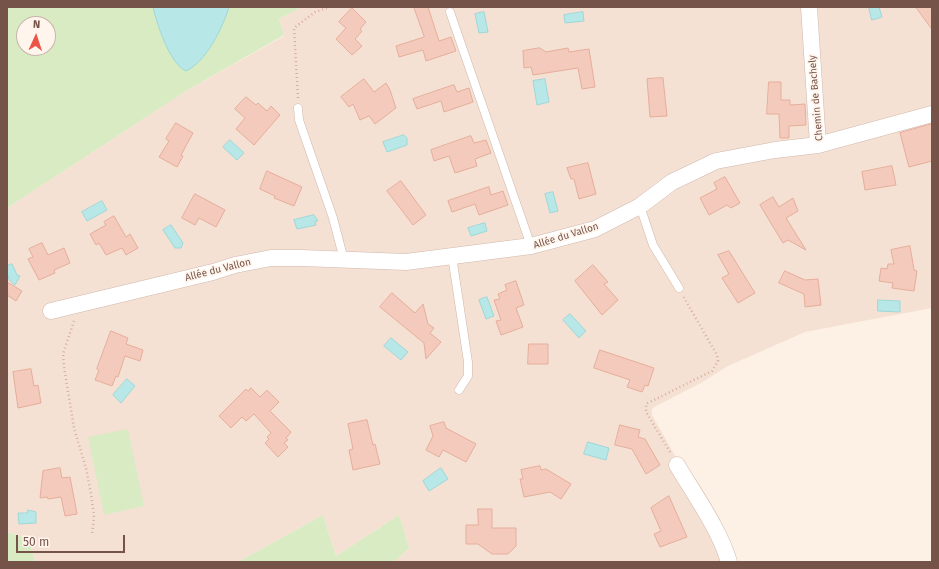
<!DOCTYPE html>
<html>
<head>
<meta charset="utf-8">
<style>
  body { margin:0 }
  #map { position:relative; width:939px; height:569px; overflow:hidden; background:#fdf0e5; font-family:"Fira Sans",sans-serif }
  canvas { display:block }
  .frame { position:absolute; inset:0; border:8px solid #765349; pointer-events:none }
  .north { position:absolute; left:16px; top:16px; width:40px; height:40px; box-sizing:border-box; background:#fff5ec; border:1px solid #c8b4ab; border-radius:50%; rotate:3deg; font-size:11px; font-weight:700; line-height:16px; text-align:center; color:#765349 }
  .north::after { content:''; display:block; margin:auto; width:14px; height:18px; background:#ea5547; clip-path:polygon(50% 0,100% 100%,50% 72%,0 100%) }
  .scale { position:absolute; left:16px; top:535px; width:109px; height:18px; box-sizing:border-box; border:2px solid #765349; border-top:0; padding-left:5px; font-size:12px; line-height:14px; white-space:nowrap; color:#765349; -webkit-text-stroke:3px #fff5ec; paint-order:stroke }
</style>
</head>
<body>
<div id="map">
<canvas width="939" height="569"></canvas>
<div class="frame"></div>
<div class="north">N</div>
<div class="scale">50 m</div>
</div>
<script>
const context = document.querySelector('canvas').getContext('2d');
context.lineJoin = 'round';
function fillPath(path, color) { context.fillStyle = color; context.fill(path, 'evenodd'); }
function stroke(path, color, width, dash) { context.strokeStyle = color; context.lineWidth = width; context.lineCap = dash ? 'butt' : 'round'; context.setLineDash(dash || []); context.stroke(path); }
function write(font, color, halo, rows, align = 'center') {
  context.font = font + ' "Fira Sans",sans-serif'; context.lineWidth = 3.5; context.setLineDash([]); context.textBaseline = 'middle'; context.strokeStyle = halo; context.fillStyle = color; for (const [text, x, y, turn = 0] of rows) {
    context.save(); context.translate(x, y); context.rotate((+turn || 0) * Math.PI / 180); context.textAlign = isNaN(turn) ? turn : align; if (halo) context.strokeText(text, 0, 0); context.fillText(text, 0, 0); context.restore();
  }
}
fillPath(new Path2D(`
  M302,7h630v301l-127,24 -77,34 -27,17 -45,23 -4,3v6l83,147h-341l15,-14 -10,-33 -63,41 -13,-41 -85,47h-203l-6,-23 -22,-7v-324l179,-117 98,-55 -5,-17z`), '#f5e1d3');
fillPath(new Path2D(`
  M7,7h295l-23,12 5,16 -98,56 -179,117zM24,24h24v24h-24z
  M128,429l16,77 -40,9 -16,-78z
  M323,515l13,41 63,-41 10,33 -15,14h-156z
  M7,532l22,7 6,23h-28z`), '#d8ebc3');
const water = new Path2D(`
  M153,7h76c-6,20 -23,55 -43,64 -17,-8 -29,-47 -33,-64z
  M869,7h10l3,10 -10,3z
  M484,12l4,20 -9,1 -4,-19z
  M583,12l1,9 -19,2 -1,-8z
  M545,79l4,23 -12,3 -4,-24z
  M404,135l3,3v7l-20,7 -4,-10z
  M230,140l14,13 -7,7 -14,-13z
  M553,192l5,19 -8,2 -5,-19z
  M102,201l5,9 -20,11 -5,-9z
  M314,215l4,6h-3l1,4 -19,4 -3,-9z
  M485,223l2,8 -16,5 -3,-8z
  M171,225l12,18 -2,5h-6l-12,-18z
  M12,264l5,11 3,1 -5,9c-8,-5 -8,-10 -8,-19z
  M487,297l7,19 -8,3 -7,-19z
  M878,300l22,1v11l-22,-1z
  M570,314l16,17 -7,7 -16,-18z
  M391,338l17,14 -7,8 -17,-14z
  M127,379l8,7 -14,17 -8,-8z
  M588,442l21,6 -3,12 -22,-6z
  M441,468l7,11 -19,12 -6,-10z
  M28,510l8,2v11l-17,1 -1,-11h9z`);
fillPath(water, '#b8e7e7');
stroke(water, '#9ed8d9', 1);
const building = new Path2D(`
  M414,7h14l11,34 12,-4 5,14 -30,10 -3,-11 -24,7 -3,-11 28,-9z
  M916,7h16v22z
  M352,8l14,14 -6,7 2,2 -7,8 7,7 -10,9 -16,-16 10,-11 -7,-6z
  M540,48l6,4 22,-4 1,4 20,-3 6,38 -13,2 -4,-21 -45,7 -2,-8 -7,1 -1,-17z
  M663,78l4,38 -17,1 -3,-38z
  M364,79l10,13 12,-9 4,7 6,18 -21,16 -6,-8 -9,4 -7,-16 -4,3 -8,-10z
  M769,82h12v18h9v5l15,-1 1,21 -17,1v12h-9l-1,-24h-12z
  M454,85l3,7 12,-4 4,14 -29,10 -3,-11 -24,8 -4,-10z
  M246,97l10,8 2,-2 9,8 4,-5 9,9 -26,30 -18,-16 9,-11 -10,-9z
  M176,123l17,10 -12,22 2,1 -6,11 -18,-10 10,-16 -3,-2z
  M932,124v37l-23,6 -9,-34z
  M471,136l3,7 12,-3 5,13 -16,6 2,7 -22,7 -6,-17 -15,5 -3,-11z
  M588,163l8,31 -17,5 -5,-20h-3l-4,-11z
  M892,166l4,19 -31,5 -3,-18z
  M267,171l35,16 -8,19 -20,-8 1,-2 -15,-7z
  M725,177l15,26 -9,5 -4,-3 -18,10 -9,-17 17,-9 -3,-6z
  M401,181l25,34 -13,10 -26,-34z
  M489,187l2,8 12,-4 5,14 -29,10 -4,-11 -23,8 -4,-11z
  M195,194l30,16 -9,17 -17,-9 -4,7 -13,-7z
  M773,197l6,10 14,-9 5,13 -12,7 20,32 -18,-10 -5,3 -14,-23 -9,-15z
  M114,216l12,21 4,-3 8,14 -12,7 -4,-7 -16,7 -7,-12 -3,2 -6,-11 16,-9 -2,-3z
  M42,243l6,12 16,-7 6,15 -16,7 1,3 -16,7 -11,-21 5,-2 -4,-8z
  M910,246l4,24 3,1 -3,20 -22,-3 1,-5 -14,-2 2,-13 6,1 1,-5h6l-3,-14z
  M729,251l26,42 -17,10 -16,-25 7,-4 -11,-19z
  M593,265l15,17 -4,2 14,16 -16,15 -27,-34z
  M785,271l20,9 13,-1 3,26 -16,2 -1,-13 -25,-11z
  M516,281l8,24 -8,3 7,19 -22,8 -5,-14 5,-1 -7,-20 6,-1 -2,-5 9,-4 -2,-5z
  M7,282l15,9 -6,10 -9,-6z
  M392,293l23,20 8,-9 5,20 6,4 -4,5 11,9 -15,17 -2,-16 -44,-36z
  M111,331l17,7 -2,6 17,6 -3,11 -15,-5 -7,21 -2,-1 -4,10 -17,-6 4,-10 -2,-1z
  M529,344h19v20h-20z
  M600,350l54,18 -6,18 -3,-1 -3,7 -15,-5 3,-7 -36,-12z
  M31,369l3,17 4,-1 3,18 -23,5 -5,-36z
  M251,388l9,9 7,-7 12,12 -9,9 21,21 -5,6 2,2 -4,3 4,4 -10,10 -13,-14 4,-4 -2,-2 4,-4 -17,-19 -8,7 -4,-4 -11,11 -12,-12 27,-27 2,2z
  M367,420l6,25 2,-1 5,20 -27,6 -4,-20 4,-1 -5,-25z
  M444,422l2,6 30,16 -10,18 -23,-12 -4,7 -13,-7 7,-14 -3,-10z
  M620,425l20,5 -2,7 7,2 15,26 -14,9 -14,-25 -17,-4z
  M540,466l1,4 5,-1 25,15 -10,15 -11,-7 -26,5 -4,-18h3l-2,-9z
  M60,468l2,10 8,-1 7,37 -12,2 -4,-19 -13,2 -1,-2 -7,1 3,-27z
  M669,496l18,41 -27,10 -6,-13 7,-3 -10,-23z
  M478,509h14v19h24v18l-8,8h-16l-14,-10h-12v-19h12z`);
fillPath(building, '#f3cabc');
stroke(building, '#e6ae9b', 1);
const lane = new Path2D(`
  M450,12l81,234
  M298,108l1,12 34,98 11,42
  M640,206l13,39 26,43
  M452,256l16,106v14l-9,14`);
const street = new Path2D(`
  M809,7l9,138
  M51,311l162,-39 22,-7 36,-7h31l104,4 125,-16 64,-17 45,-23 32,-24 44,-21 59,-11 43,-5 114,-31
  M677,465c17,29 43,65 52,97`);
stroke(lane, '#d1b8ad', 9);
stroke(street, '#d1b8ad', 17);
stroke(new Path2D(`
  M298,98l-4,-70 21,-16 15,-5
  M74,321l-11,33 1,13 10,61 12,40 5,26 3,22 -2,19
  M670,452l-24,-40v-8l66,-33 6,-10 -1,-6 -34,-59`), '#d8ad9e', 2.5, [1, 3]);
stroke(lane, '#fff', 8);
stroke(street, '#fff', 16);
write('10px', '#765349', '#fff5ec', [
  ["Chemin de Bachely",816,98,-95],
  ["Allée du Vallon",566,236,-17],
  ["Allée du Vallon",218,270,-14]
]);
</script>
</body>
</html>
